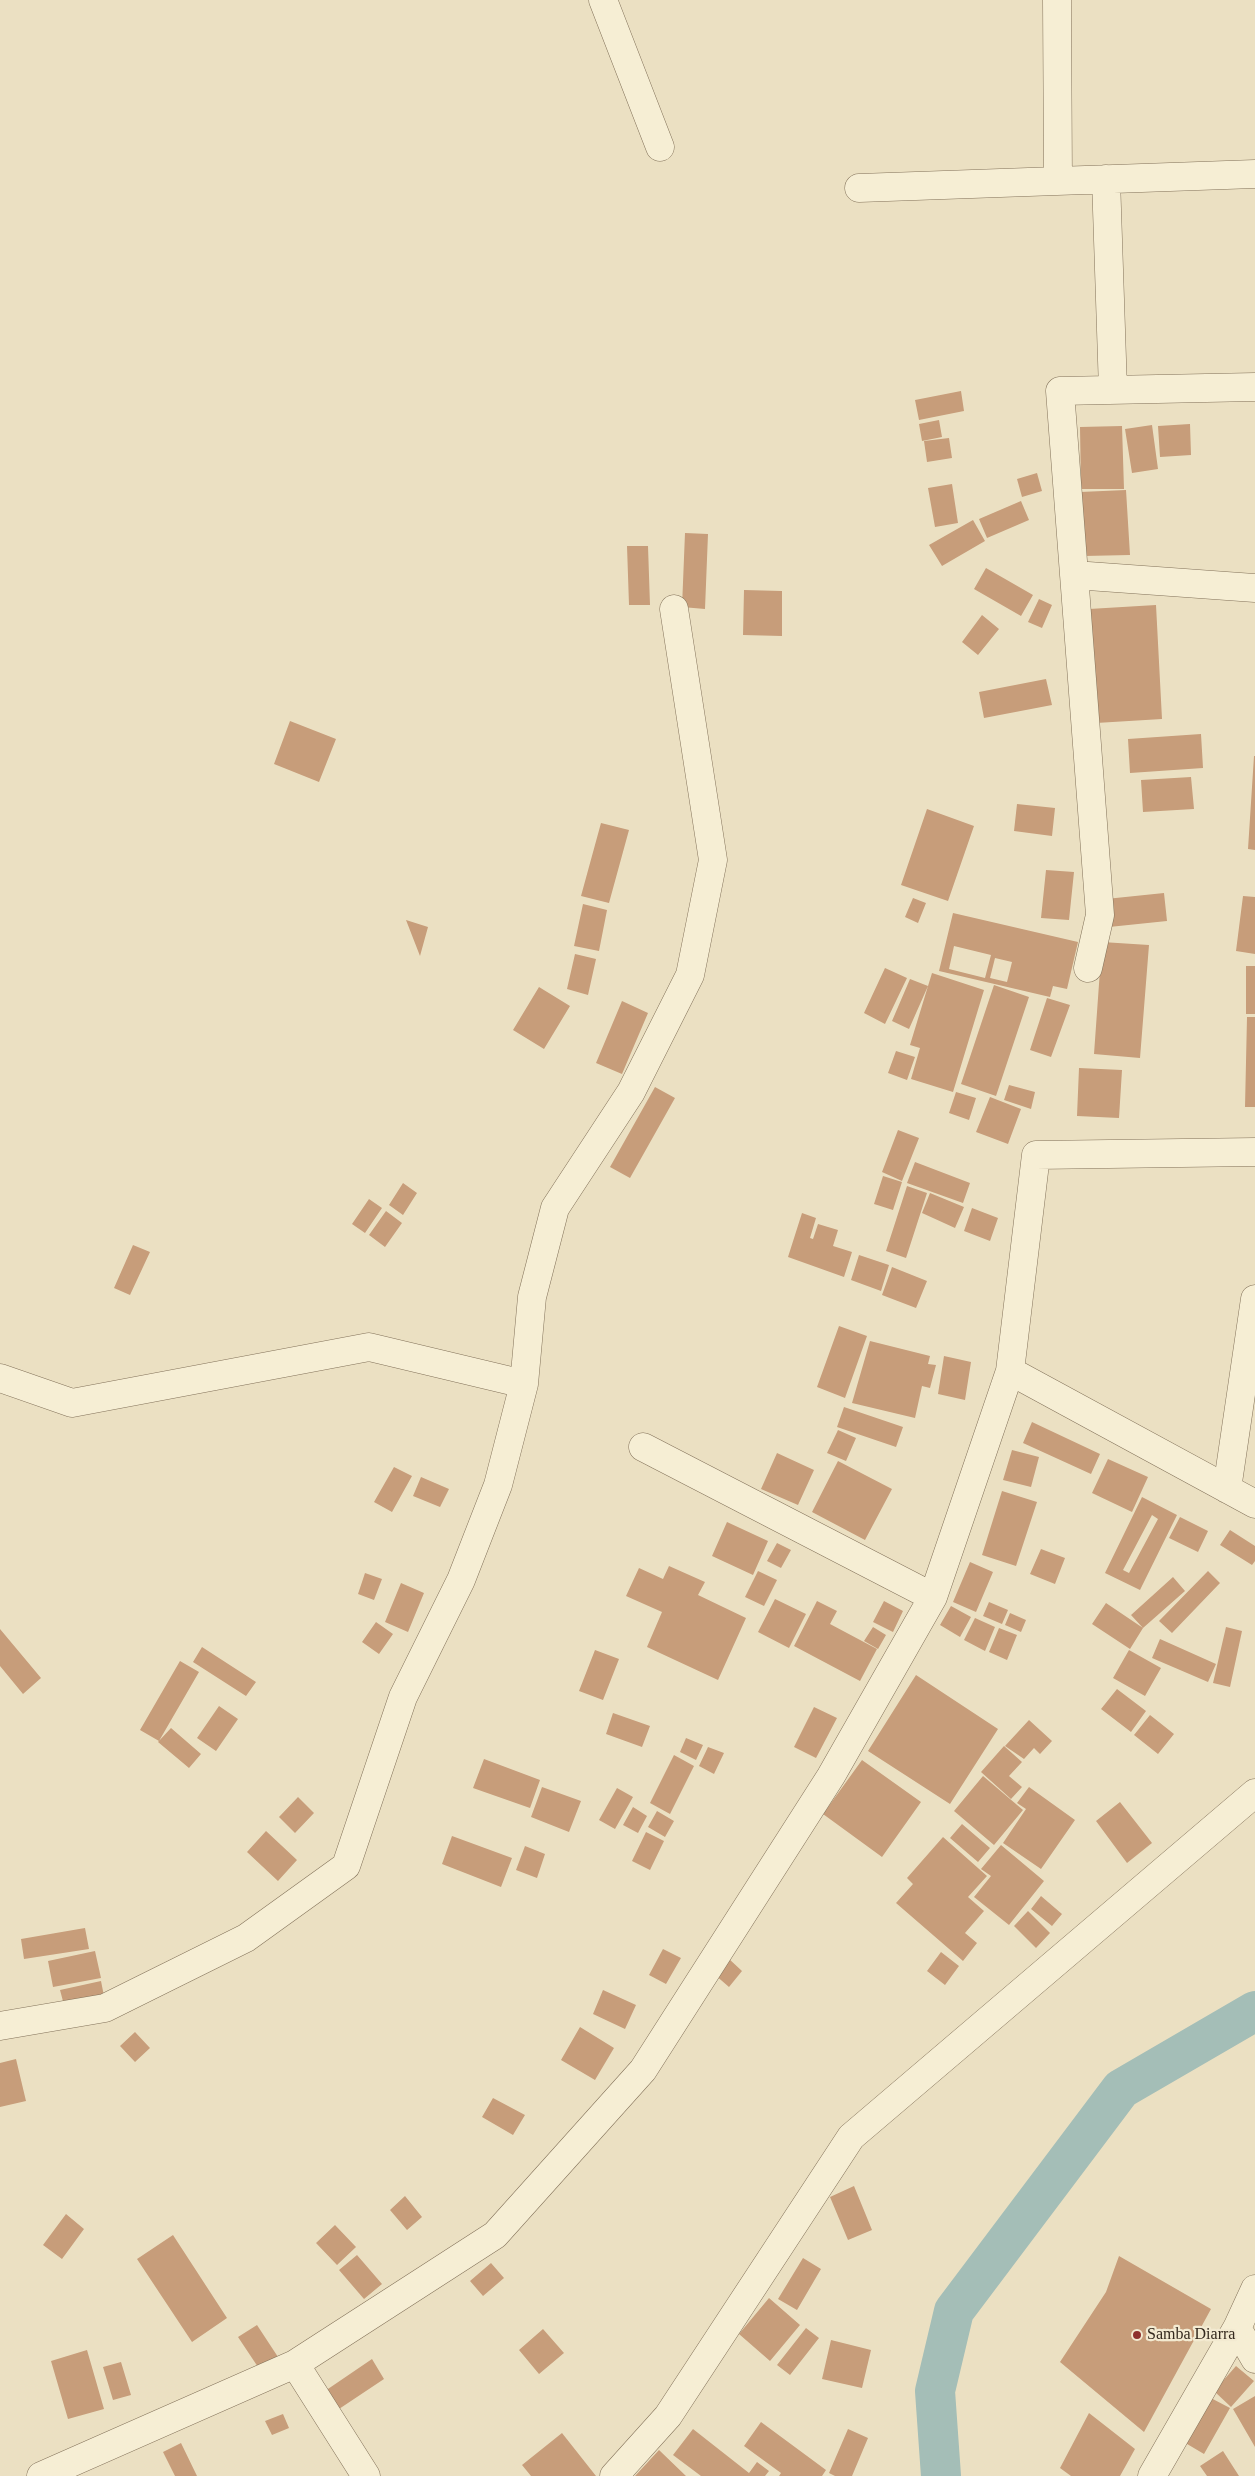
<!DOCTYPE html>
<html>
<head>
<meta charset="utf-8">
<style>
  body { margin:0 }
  canvas { display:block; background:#ebe0c2 }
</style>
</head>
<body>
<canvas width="1255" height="2476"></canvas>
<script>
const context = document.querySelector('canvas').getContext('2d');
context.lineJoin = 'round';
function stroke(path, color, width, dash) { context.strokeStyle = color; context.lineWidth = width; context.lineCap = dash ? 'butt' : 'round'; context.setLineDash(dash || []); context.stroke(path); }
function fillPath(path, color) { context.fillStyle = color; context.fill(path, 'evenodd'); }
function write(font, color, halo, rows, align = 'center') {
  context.font = font + ' Georgia,serif'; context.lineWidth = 4.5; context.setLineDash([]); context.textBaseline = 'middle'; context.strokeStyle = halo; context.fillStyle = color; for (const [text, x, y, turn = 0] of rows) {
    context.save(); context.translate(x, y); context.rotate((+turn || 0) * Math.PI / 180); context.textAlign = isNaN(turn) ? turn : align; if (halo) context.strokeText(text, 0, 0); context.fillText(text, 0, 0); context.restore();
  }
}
stroke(new Path2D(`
  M941,2476l-6,-85 19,-80 167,-222 134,-78`), '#a4beb7', 40);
fillPath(new Path2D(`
  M961,391l3,20 -45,9 -4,-20z
  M939,420l3,17 -20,4 -3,-17z
  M1190,424l1,31 -31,2 -2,-31z
  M1152,425l6,44 -26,4 -7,-44z
  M1122,426l2,63h-43l-1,-62z
  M949,438l3,20 -25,4 -3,-21z
  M1037,473l5,18 -20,6 -5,-18z
  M952,484l6,39 -23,4 -7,-39z
  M1126,490l4,65 -46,1 -4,-64z
  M1021,501l8,19 -42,18 -8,-19z
  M973,520l12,21 -43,25 -13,-21z
  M685,533l23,1 -3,75 -23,-2z
  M627,546h21l2,59h-21z
  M986,568l47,27 -12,21 -47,-27z
  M744,590l38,1v45l-39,-1z
  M1039,599l13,6 -10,23 -14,-6z
  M1156,605l6,114 -66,4 -7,-114z
  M982,615l17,14 -21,26 -16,-13z
  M1046,679l6,26 -68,13 -5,-26z
  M290,721l46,18 -17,43 -45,-18z
  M1201,734l2,34 -73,5 -2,-34z
  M1254,756h1v94l-7,-1z
  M1191,777l3,32 -51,3 -2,-32z
  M1017,804l38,4 -3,28 -38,-5z
  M927,809l47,17 -26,75 -47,-16z
  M601,823l28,7 -20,73 -28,-7z
  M1046,870l28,2 -5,48 -28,-2z
  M1164,893l3,28 -58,6 -3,-28z
  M1243,896l12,1v57l-19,-3z
  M913,898l13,5 -8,20 -13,-6z
  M583,904l24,6 -8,41 -25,-5z
  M953,913l125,29 -11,47 -14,-3 -3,11 -111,-26zM954,946l37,9 -6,23 -36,-9zM995,958l17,4 -5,20 -17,-4z
  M406,920l22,7 -8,29z
  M1102,942l47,3 -9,113 -46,-4z
  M575,954l21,5 -8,36 -21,-6z
  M1246,966h9v48h-9z
  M885,968l22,10 -22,46 -21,-11z
  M932,973l52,17 -31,102 -42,-13 9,-31 -10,-3z
  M910,979l18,7 -19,43 -17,-8z
  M994,985l35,12 -33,99 -35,-12z
  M539,987l31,19 -26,43 -31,-19z
  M1047,998l23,7 -19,52 -21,-7z
  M622,1001l26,12 -26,61 -26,-11z
  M1247,1017h8v90h-10z
  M896,1051l19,6 -8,23 -19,-7z
  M1079,1068l43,2 -3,48 -42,-2z
  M1009,1085l26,7 -4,17 -27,-9z
  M655,1087l20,11 -45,80 -20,-11z
  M956,1092l20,6 -7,22 -20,-7z
  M990,1097l31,12 -13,35 -32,-12z
  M898,1130l21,8 -17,43 -20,-9z
  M915,1162l55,21 -7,20 -56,-20z
  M883,1176l19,6 -9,28 -19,-6z
  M403,1183l14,10 -14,22 -14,-10z
  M907,1186l20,7 -21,65 -20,-7z
  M930,1193l34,14 -9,21 -33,-15z
  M369,1199l13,9 -17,25 -13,-9z
  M972,1208l26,10 -8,23 -26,-10z
  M386,1211l16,12 -17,24 -16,-12z
  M802,1213l14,5 -6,20 3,1 5,-15 20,6 -5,16 19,6 -8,25 -56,-20z
  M133,1245l17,7 -20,43 -16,-7z
  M859,1255l30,10 -8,26 -30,-11z
  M892,1267l35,14 -11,27 -34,-13z
  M839,1326l28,10 -22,62 -28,-11z
  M870,1341l60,15 -2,8 8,1 -6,23 -8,-2 -7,32 -63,-15z
  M944,1356l27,6 -6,38 -27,-6z
  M844,1407l59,20 -7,20 -59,-20z
  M1032,1422l68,32 -9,20 -68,-31z
  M838,1430l18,8 -10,23 -19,-8z
  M1012,1450l27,7 -8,30 -28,-7z
  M777,1453l37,17 -16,35 -37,-16z
  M1108,1459l40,18 -16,35 -40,-19z
  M838,1461l54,28 -27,51 -53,-28z
  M394,1467l18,9 -20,36 -18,-10z
  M421,1477l28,12 -9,18 -27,-11z
  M1002,1491l35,11 -21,64 -34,-11z
  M1142,1497l35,18 -37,75 -35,-17zM1152,1515l6,4 -29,54 -6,-3z
  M1180,1517l28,14 -10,21 -29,-14z
  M727,1522l41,19 -15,34 -41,-19z
  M1230,1530l25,16v15l-3,4 -32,-20z
  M777,1543l14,7 -10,18 -14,-7z
  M1041,1549l24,9 -10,26 -25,-10z
  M970,1562l23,10 -17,40 -23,-10z
  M669,1566l36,16 -7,13 48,23 -28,62 -71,-33 15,-35 -36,-16 13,-28 24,11z
  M758,1571l19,9 -13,26 -19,-9z
  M1208,1571l12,12 -48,50 -13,-12z
  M365,1573l17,6 -8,21 -16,-6z
  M1173,1577l12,14 -42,37 -12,-13z
  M401,1583l23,10 -16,39 -23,-10z
  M775,1599l31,15 -17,34 -31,-16z
  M817,1601l20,10 -7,13 47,25 -17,32 -66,-35z
  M884,1601l19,10 -10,21 -20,-10z
  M989,1602l19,8 -6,14 -19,-8z
  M1106,1603l37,25 -13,21 -38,-25z
  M951,1606l20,11 -11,20 -20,-12z
  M1010,1613l16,7 -5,12 -16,-7z
  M975,1618l20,9 -10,24 -21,-11z
  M376,1622l17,12 -14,20 -17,-12z
  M873,1627l13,8 -8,14 -14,-8z
  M1226,1627l16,4 -12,56 -17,-4z
  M999,1628l18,7 -10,25 -18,-8z
  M0,1629l41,49 -18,16 -23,-28z
  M1160,1639l56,25 -8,18 -56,-24z
  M202,1647l54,35 -10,14 -53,-34z
  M595,1650l24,9 -16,41 -24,-9z
  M1129,1650l32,18 -16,28 -32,-18z
  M180,1661l19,11 -40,69 -19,-11z
  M916,1675l82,54 -48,75 -82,-53z
  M1117,1689l29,22 -15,21 -30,-23z
  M219,1706l19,13 -22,32 -19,-13z
  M814,1707l23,11 -21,40 -22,-11z
  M613,1713l37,13 -8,21 -36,-13z
  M1150,1715l24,19 -16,20 -24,-19z
  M1029,1720l23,21 -12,13 -6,-6 -10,11 -19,-13z
  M171,1728l30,26 -12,14 -31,-26z
  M686,1738l17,7 -7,15 -16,-8z
  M1004,1746l18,16 -13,14 13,11 -11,12 -30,-27z
  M708,1747l16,6 -10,21 -15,-8z
  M674,1755l20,11 -24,48 -20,-11z
  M484,1759l56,21 -10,28 -57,-20z
  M862,1760l59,42 -39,55 -59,-43z
  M983,1776l40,34 -29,35 -40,-34z
  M542,1787l39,14 -12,31 -38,-15z
  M1029,1787l46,33 -34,49 -38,-26 23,-34 -9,-6z
  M617,1788l16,9 -18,32 -16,-9z
  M298,1797l16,16 -19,20 -16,-16z
  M1120,1802l32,41 -25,20 -31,-42z
  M633,1807l14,9 -9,17 -15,-8z
  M657,1811l17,10 -9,16 -17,-10z
  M962,1824l28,24 -12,14 -28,-24z
  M266,1831l31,29 -19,21 -31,-29z
  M646,1832l18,9 -14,29 -18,-9z
  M452,1836l60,22 -11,29 -59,-23z
  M943,1837l44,39 -19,21 16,14 -19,22 12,10 -14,18 -67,-58 17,-19 -6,-6z
  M1001,1845l43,36 -35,44 -35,-28 17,-21 -10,-7z
  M525,1846l20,8 -8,24 -21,-8z
  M1041,1896l21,18 -10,12 -21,-17z
  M1028,1911l22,22 -14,15 -22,-22z
  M85,1928l4,21 -65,10 -3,-20z
  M663,1949l18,9 -15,26 -17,-9z
  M95,1951l6,27 -48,9 -5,-26z
  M941,1952l18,14 -14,19 -18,-14z
  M728,1958l14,13 -13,16 -15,-13z
  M101,1981l3,15 -40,9 -4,-15z
  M603,1990l33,15 -11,24 -32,-15z
  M580,2027l34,21 -19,32 -34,-20z
  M135,2032l15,16 -15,14 -15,-16z
  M16,2059l10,42 -26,6v-44z
  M493,2098l32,17 -12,20 -31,-18z
  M854,2186l18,44 -24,10 -18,-43z
  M405,2196l17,21 -15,13 -17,-20z
  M66,2214l18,15 -22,30 -19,-14z
  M335,2225l21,22 -19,18 -21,-22z
  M173,2235l54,83 -35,24 -55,-83z
  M357,2255l25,29 -18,15 -25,-29z
  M1119,2256l92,53 -67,123 -84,-70 46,-70z
  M803,2258l18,11 -24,41 -19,-11z
  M491,2263l13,15 -21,18 -13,-15z
  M769,2298l31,27 -30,36 -31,-27z
  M257,2325l21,32 -18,13 -22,-33z
  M806,2328l13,10 -29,37 -13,-10z
  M543,2329l21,24 -25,21 -20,-24z
  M831,2340l40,10 -9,38 -40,-9z
  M87,2350l17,59 -36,10 -17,-58z
  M372,2359l12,20 -48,32 -11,-20z
  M121,2362l10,33 -18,5 -10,-33z
  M1236,2366l18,15 -23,26 -17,-16z
  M1207,2396l23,12 -26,46 -22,-13z
  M1255,2396v51l-22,-38z
  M1089,2413l46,36 -15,27h-49l-11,-8z
  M283,2414l6,14 -17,7 -7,-14z
  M761,2422l65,48 -4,6h-43l2,-3 -37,-27z
  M693,2429l56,44 8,-11 12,9 -4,5h-64l-28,-21z
  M848,2429l20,9 -16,38h-17l-6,-3z
  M562,2433l34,43h-65l-9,-11z
  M181,2443l16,33h-22l-12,-24z
  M659,2450l27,26h-51z
  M1223,2451l16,25h-32l-7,-10z`), '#c79d7a');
const minor = new Path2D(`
  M603,0l57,147
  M1057,0l1,181
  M1106,179l7,211
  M859,188l396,-14
  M1074,575l181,13
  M1088,968l12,-53 -40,-524 195,-4
  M1010,1371l245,133
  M0,1378l72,25 297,-56 155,37
  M643,1447l290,150
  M1227,1489l28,-190
  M0,2026l105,-18 141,-70 100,-72 57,-169 58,-117 37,-95 26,-101 8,-87 23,-89 76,-116 59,-117 23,-115 -39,-251
  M1237,2328l18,31
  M295,2364l71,112
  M41,2476l254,-112 200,-129 148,-165 188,-294 102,-179 77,-226 26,-216 219,-3
  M614,2476l54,-60 183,-279 404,-344
  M1152,2476l85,-148 18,-39`);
stroke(minor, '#83725a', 29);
stroke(minor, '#f6eed4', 28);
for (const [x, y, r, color] of [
  [1137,2335,5,"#8e312e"]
]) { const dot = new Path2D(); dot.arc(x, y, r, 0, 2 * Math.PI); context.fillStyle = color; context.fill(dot); stroke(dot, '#f3ead1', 2); }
write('16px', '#34291e', '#f3ead1', [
  ["Samba Diarra",1147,2335]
], 'left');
</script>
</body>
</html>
